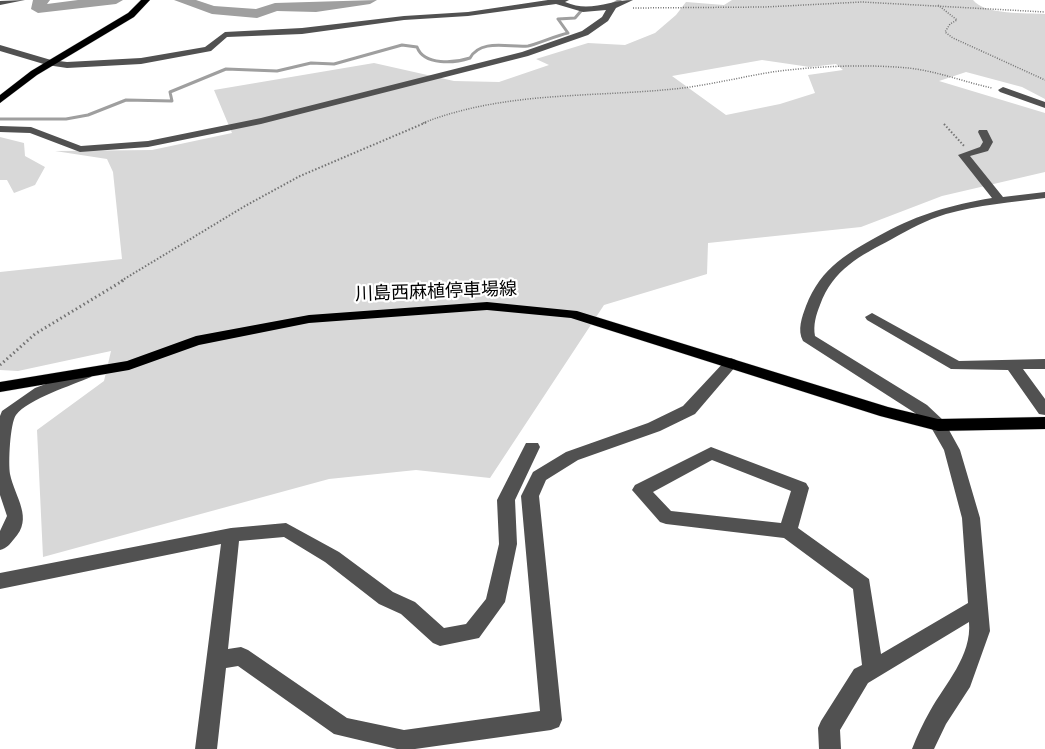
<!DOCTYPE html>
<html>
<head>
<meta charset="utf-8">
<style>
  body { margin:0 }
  canvas { display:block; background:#fff }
</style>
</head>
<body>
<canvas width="1045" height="749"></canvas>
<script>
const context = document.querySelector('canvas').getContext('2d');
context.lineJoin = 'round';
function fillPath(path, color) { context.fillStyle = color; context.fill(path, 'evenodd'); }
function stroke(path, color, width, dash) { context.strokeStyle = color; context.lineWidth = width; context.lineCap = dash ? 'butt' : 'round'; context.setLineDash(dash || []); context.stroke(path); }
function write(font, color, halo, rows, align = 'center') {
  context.font = font + ' Karla,"Noto Sans JP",sans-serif'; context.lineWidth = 4.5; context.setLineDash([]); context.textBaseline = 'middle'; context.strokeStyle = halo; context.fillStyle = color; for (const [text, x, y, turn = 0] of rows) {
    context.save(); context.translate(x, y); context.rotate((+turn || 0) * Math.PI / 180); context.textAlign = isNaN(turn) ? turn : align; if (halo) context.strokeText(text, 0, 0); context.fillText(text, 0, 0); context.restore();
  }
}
fillPath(new Path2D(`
  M732,0h241c11,15 54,13 72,14v85l-23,-12 -56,-15 -27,9 106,32v59l-103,24 -81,31 -153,16 -1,31 -103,31 -114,173 -74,-8 -87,9 -286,78 -6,-127 67,-49 7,-30 -93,20 -18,-1v-98l122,-13 -9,-87 -6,-13 -52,-8 97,-1 80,-17 -18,-43 160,-27 80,18 45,1 50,-17 -13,-6 52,-16 37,2 30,-12 21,-18 10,-13 38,3zM762,60l48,7 26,-3 7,6 -35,5 7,18 -35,11 -54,11 -54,-39z
  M0,137l24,6 1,13 20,11 -10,18 -21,8 -7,-13h-7z`), '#d8d8d8');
stroke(new Path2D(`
  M611,5l9,-5
  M0,119h66l22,-4 38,-15 46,1 -2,-9 56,-23 51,2 34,-8 23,1 68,-19 15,2c7,19 38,16 53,11 11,-20 40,-10 58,-12 6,-1 30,-11 40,-13l-10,-14 17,-1 6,-7`), '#9f9f9f', 3);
fillPath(new Path2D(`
  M33,0h17l-3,4 31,-4h45l-7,4 -78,9 -7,-4z
  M174,0h22l18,6 42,3 19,-6 102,-3 -7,4 -54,8 -39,-1 -20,7 -45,-4z`), '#9f9f9f');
const major = new Path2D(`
  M141,0h9l-16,17 -97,58 -37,28v-8l31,-24 97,-58z
  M487,302l90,9 311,96 50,12 107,-2v12l-107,2 -58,-15 -309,-98 -84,-8 -178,13 -110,22 -70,25 -129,22v-10l127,-21 69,-25 113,-21z`);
stroke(major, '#dbdbdb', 1);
stroke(new Path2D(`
  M938,5l19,15 -7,4 -5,8 8,6 92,42
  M633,8l132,-1 97,-5 183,10
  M423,123c84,-33 173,-25 260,-35 30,-4 59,-11 89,-16 44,-6 93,-8 136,-4 29,3 56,14 84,20`), '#737373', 1.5, [1, 1.5]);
stroke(new Path2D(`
  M944,124l21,23
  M121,281l124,-75 55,-30 127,-54`), '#737373', 2, [1.5, 2]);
stroke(new Path2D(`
  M0,365l35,-31 89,-54`), '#737373', 3, [1.5, 3]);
fillPath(new Path2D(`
  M25,0l-25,5v-4z
  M548,0h21l-4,2c25,11 44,-2 68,-2l-17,8 -8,13 -20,14 -60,21 -267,68 -113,23 -68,5 -50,-19 -30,-1v-6l31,1 50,19 67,-5 113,-23 261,-66 60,-21 20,-14 4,-7 -23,2 -27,-8 -88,12 -64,4 -102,14 -75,3 -16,14 -70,13 -74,4 -20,-3 -47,-14v-6l51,15 16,2 74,-4 64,-11 20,-15 77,-4 102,-12 64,-4z
  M1003,87l42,15v6l-45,-16 -2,-2z
  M979,130h8l6,12 -5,9 -18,5 33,41 42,-5v6c-33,4 -67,7 -99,16 -20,6 -36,15 -54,25 -32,17 -59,30 -72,66 -4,10 -7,20 -5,31l112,69 17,16 16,29 20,68 10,113 -20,56 -24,37 -12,25h-22c5,-13 11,-26 18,-38 15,-27 42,-55 39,-89l-101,61 -28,47 1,19h-22l-1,-21 3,-7 33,-52 8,-4 -9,-76 -69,-51 -118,-14 -6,-2 -28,-32 3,-5 76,-38 95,36 3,5 -11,40 71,51 12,75 87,-51 -6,-85 -18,-68 -12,-21 -17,-16 -112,-72c-6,-11 -1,-24 3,-35 15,-39 43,-54 78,-73 36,-19 66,-28 108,-35l-34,-43 22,-8 3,-5 -5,-10zM712,460l79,31 -10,32 -110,-12 -18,-19z
  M872,313l87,48 86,-2v10h-22l22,30v16l-6,-1 -31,-44 -57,-1 -84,-49 -2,-3z
  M731,358l5,2 2,3 -2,3 -41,48 -35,17 -82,29 -32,20 -7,16 23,224 -3,7 -8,3 -136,19h-18l-63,-15 -96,-68 -12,2 -9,81h-22l26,-205 -221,45v-16l231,-45 55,-5 53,29 54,40 22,10 29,26 22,-4 20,-25 13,-55 -2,-44 29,-57h12l2,4 -25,53 2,44 -12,58 -26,36 -39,8 -7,-3 -32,-29 -22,-10 -54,-42 -41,-25 -45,4 -11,108 13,-2 7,3 99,68 57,12 136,-19 -19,-215 12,-24 33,-20 82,-29 35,-17 43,-46z
  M86,369l7,5 -2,3c-18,8 -63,22 -75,38 -6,8 -8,49 -6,59 5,24 24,44 4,65 -4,5 -7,9 -14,11v-19l7,-15 -7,-21v-79l2,-5 33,-23z`), '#515151');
fillPath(major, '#000');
write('18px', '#000', '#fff', [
  ["川島西麻植停車場線",436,292,-2]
]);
</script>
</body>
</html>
